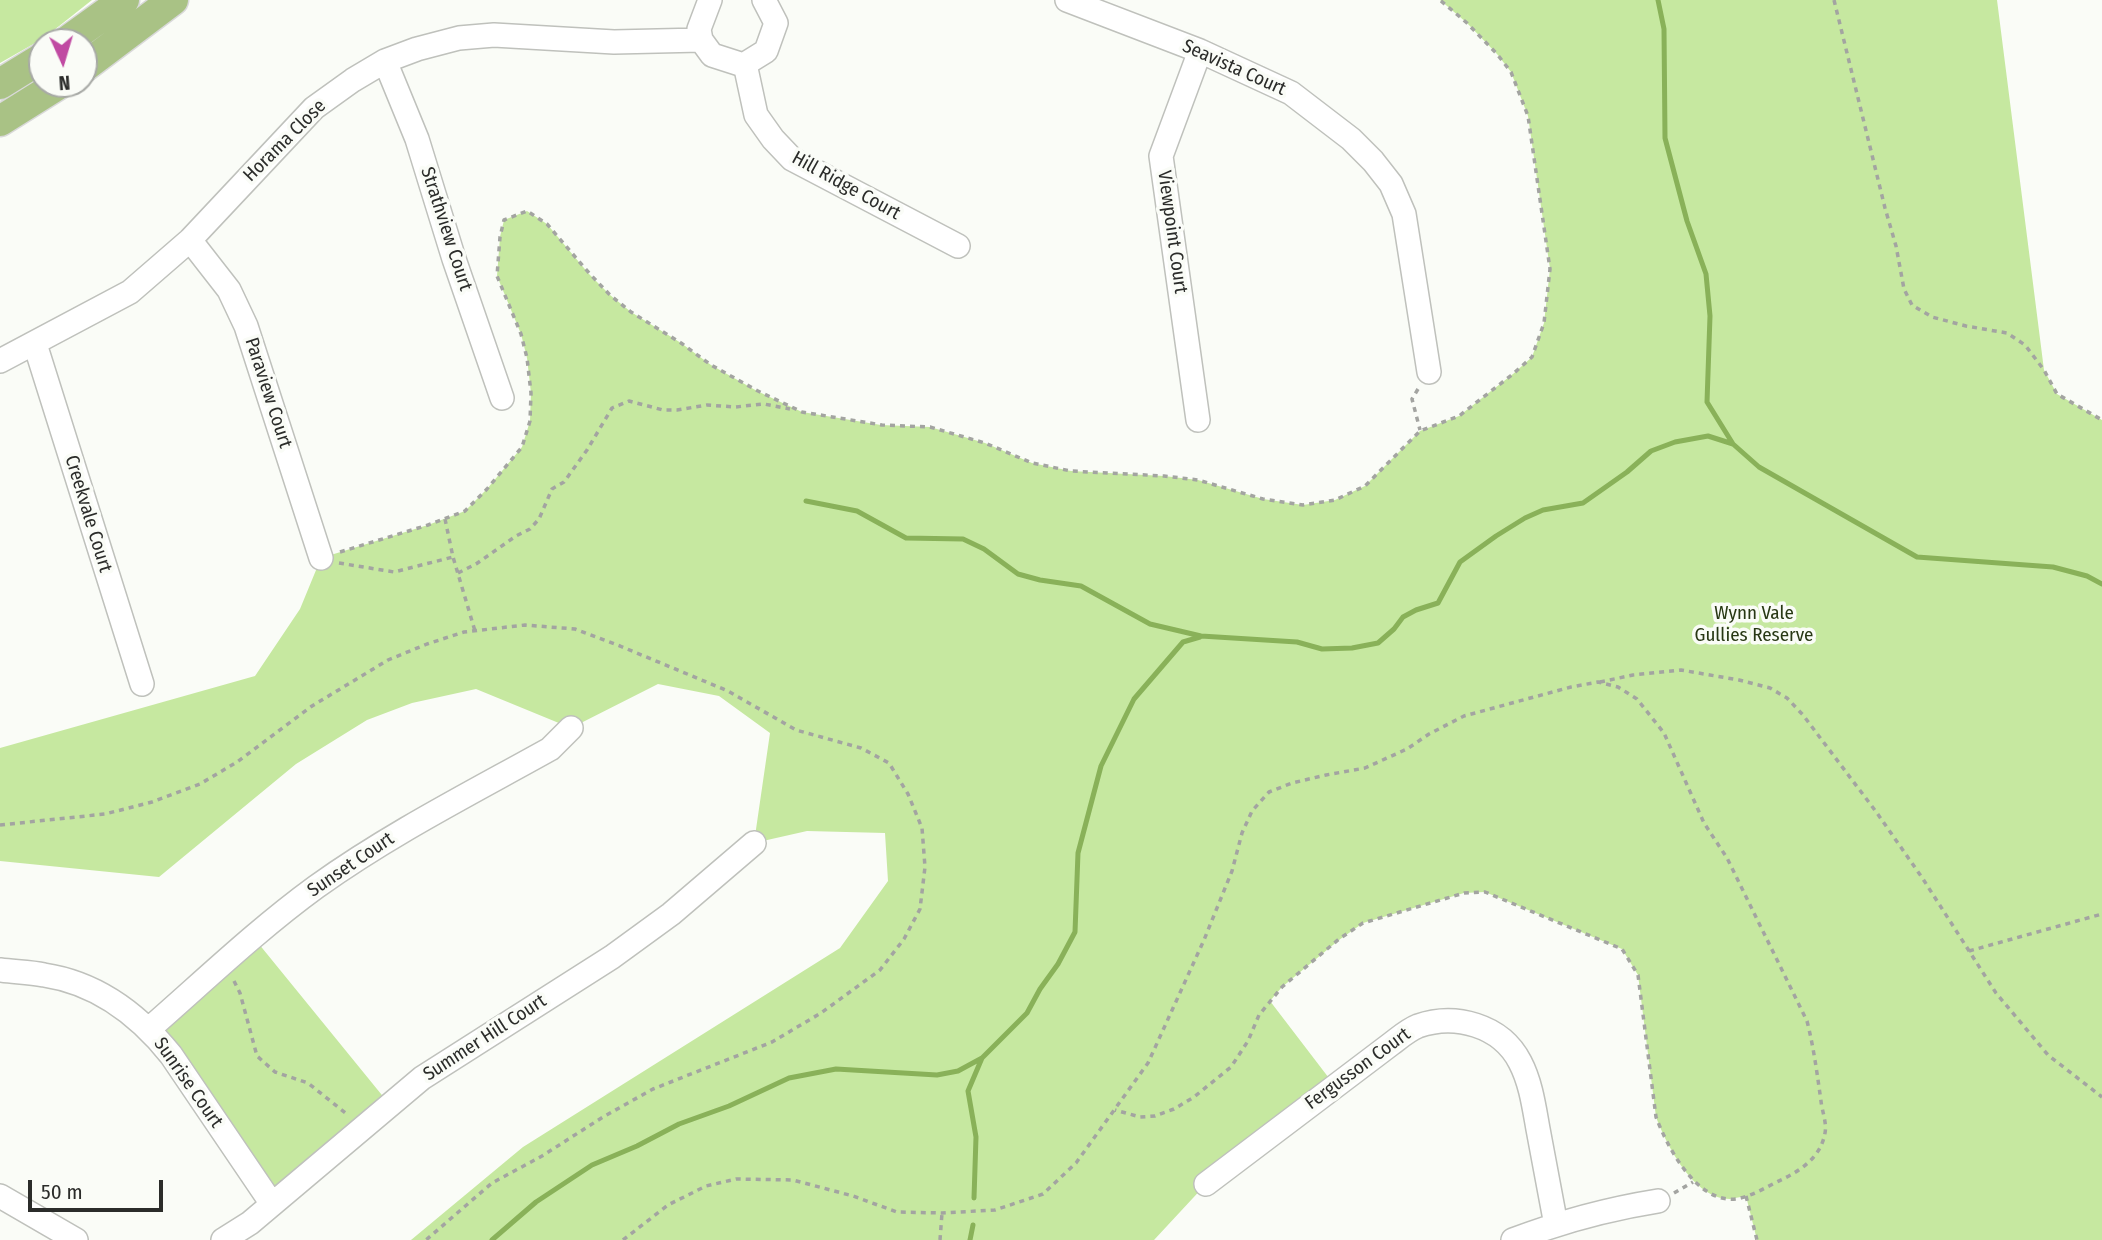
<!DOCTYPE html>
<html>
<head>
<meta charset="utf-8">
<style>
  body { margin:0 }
  #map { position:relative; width:2102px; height:1240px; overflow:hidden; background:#fafcf7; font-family:"Fira Sans Condensed",sans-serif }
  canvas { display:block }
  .north { position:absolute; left:28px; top:28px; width:70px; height:70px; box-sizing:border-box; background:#fafcf7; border:2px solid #a7a9a5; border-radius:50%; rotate:176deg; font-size:19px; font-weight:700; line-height:28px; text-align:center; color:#2b2c2a }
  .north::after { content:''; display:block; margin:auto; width:24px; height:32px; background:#c04aa2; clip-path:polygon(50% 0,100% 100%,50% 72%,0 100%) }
  .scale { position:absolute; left:28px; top:1180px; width:135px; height:32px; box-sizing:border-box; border:4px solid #2b2c2a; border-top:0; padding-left:9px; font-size:21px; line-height:24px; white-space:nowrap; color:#2b2c2a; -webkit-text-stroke:5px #fafcf7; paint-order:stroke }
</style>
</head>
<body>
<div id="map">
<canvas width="2102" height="1240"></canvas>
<div class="north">N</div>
<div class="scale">50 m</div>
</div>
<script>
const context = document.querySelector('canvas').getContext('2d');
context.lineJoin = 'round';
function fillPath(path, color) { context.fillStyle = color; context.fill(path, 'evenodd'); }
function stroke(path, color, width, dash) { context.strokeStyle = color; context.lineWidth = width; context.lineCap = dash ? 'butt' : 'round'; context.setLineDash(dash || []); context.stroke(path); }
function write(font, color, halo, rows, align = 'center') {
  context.font = font + ' "Fira Sans Condensed",sans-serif'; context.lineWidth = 7; context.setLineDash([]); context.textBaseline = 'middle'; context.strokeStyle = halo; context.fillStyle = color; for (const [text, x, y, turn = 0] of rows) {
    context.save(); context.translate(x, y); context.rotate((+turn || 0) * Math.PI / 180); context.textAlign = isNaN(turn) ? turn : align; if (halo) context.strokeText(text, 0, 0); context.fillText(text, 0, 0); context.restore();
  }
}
fillPath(new Path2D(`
  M0,0h92l-48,38 -44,25z
  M1440,0h557l47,370 13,24 45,26v820h-345l-11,-44c-5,1 -11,2 -16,3 -36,0 -63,-53 -74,-82l-18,-142 -16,-26 -137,-57 -21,1 -101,30 -24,17 -57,47 -12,14 65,85 -129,98 -52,56h-743l112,-93 317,-199 48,-67 -3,-48 -78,-2 -53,12 16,-110 -51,-37 -61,-12 -87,44 -95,-39 -64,14 -45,17 -71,44 -137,113 -159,-16v-113l255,-72 45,-67 21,-51 107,-33 37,-14 22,-22 35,-42 8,-26 1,-28 -4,-35 -6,-24 -24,-58 3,-39 4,-17 23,-9 20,13 42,50 21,21 21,17 50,31 30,22 46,26 45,21 79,13 49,2 55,16 47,20 39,8 93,5 34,4 65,19 40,6 32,-5 30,-14 55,-55 39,-15 54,-42 19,-17 12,-34 6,-54 -22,-153 -17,-44 -14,-18 -30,-31z
  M254,938l136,167 -118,99 -123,-175z`), '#c6e8a0');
stroke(new Path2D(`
  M1658,0l6,29 1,109 22,83 19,53 4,42 -3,86 26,42
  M806,501l51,10 49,27 57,1 21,10 34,25 22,6 41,6 69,38 51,12 96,6 25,7 30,-1 26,-5 16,-14 9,-12 13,-7 22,-7 22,-41 36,-26 29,-18 18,-8 40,-7 44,-31 24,-21 24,-9 33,-6 25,8 26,23 158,90 136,10 34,9 15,8
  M974,1198l2,-61 -8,-46 14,-33
  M492,1240l44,-38 56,-37 45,-19 42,-22 50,-18 60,-28 47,-9 101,6 21,-4 24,-13 45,-45 13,-24 18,-25 17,-32 3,-79 23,-87 33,-67 49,-57 17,-5
  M970,1240l3,-15`), '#89b159', 5);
const minor = new Path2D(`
  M710,0l-11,29 2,11 11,15 28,9h5l21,-13 10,-28 -12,-23
  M1067,0l133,51 91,42 60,46 22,22 18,23 13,30 25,158
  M385,61l32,78 37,120 48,139
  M745,64l11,51 17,24 19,20 166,87
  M190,240l39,50 17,36 75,232
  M35,344l107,340
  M0,361l130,-69 60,-52 124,-132 39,-28 32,-19 32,-12 42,-11 35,-3 120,7 87,-2
  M1198,420l-37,-264 39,-105
  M0,970c15,2 30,2 44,5 53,8 94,39 127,80l101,149
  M149,1029c55,-48 108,-99 167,-142 74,-53 155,-94 234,-138l21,-21
  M1206,1184l185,-140c8,-6 17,-14 27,-18 37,-13 83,-1 102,36 11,21 14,45 18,67 6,32 12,64 18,96
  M0,1196l76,44
  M223,1240l27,-17 172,-145 190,-121 59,-43 83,-71
  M1513,1240c47,-18 95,-31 145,-39`);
const major = new Path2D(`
  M66,42l58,-42
  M84,67l89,-67
  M0,84l42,-26
  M0,121l59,-37`);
stroke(minor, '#bfc1bc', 26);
stroke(major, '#d9d9d9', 33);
stroke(new Path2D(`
  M1834,0l51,208 11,38 8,43 8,16 20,12 34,9 41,7 18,12 19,25 13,24 45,26
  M1418,389l-6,10 8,31
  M445,519l8,38 22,74
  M340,552l88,-27 37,-14 22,-22 35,-42 8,-26 1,-28 -4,-35 -6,-24 -24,-58 3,-39 4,-17 23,-9 20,13 42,49 21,22 21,17 50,31 30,22 47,26 44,21 80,13 48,2 55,16 47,20 39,8 93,5 34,4 65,19 40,6 32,-5 30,-14 55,-55 39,-15 54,-42 19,-17 12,-34 6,-54 -22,-153 -17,-44 -14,-18 -30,-31 -27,-23
  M339,563l55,9 59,-15
  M458,573l18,-9 40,-28 14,-7 9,-10 13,-30 12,-7 23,-32 25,-42 17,-7 34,9h14l30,-5 28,2 29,-3 26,5
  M1600,682l33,-7 48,-5 58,10 31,8 17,10 16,17 74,98 46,66 73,114 52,62 54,42
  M0,825l105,-11 47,-12 48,-18 37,-22 75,-56 76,-46 39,-16 37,-12 61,-7 50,4 45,17 108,45 68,39 65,18 28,15 19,31 14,34 3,39 -5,42 -16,30 -24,31 -59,43 -49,29 -119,47 -50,28 -61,39 -50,27 -66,57
  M1969,951l133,-37
  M234,981l6,12 17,63 18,16 33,11 40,32
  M1674,1193l19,-11
  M1746,1196l11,44
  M623,1240l45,-35 38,-19 30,-7 57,1 60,16 44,16 45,1 53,-3 48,-16 33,-31 72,-100 56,-123 28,-69 10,-38 10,-22 17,-19 23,-9 34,-8 39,-7 42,-19 22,-15 35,-18 107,-29 27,-5 20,5 19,12 27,34 40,90 23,35 80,163c7,28 10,52 14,80 1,10 6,22 4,32 -4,23 -22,36 -42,46 -16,7 -37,22 -55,20 -35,-3 -61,-53 -72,-82l-18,-142 -16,-26 -137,-57 -21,1 -101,30 -24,16 -57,48 -23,28 -11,26 -17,26 -37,30 -20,12 -19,7 -15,1 -25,-7
  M940,1240l2,-27`), '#a3a4a1', 3.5, [5, 5]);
stroke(minor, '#fff', 23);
stroke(major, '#a9c285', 30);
write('19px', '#2b2c2a', '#fafcf7', [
  ["Seavista Court",1234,68,24],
  ["Horama Close",285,141,-45],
  ["Hill Ridge Court",846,186,29],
  ["Strathview Court",446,229,72],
  ["Viewpoint Court",1172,232,82],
  ["Paraview Court",268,393,72],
  ["Creekvale Court",88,514,73],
  ["Sunset Court",351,865,-34],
  ["Summer Hill Court",485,1038,-33],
  ["Fergusson Court",1358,1069,-36],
  ["Sunrise Court",188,1083,55]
]);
write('19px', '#283814', '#fafcf7', [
  ["Wynn Vale",1754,614],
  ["Gullies Reserve",1754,636]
]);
</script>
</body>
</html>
